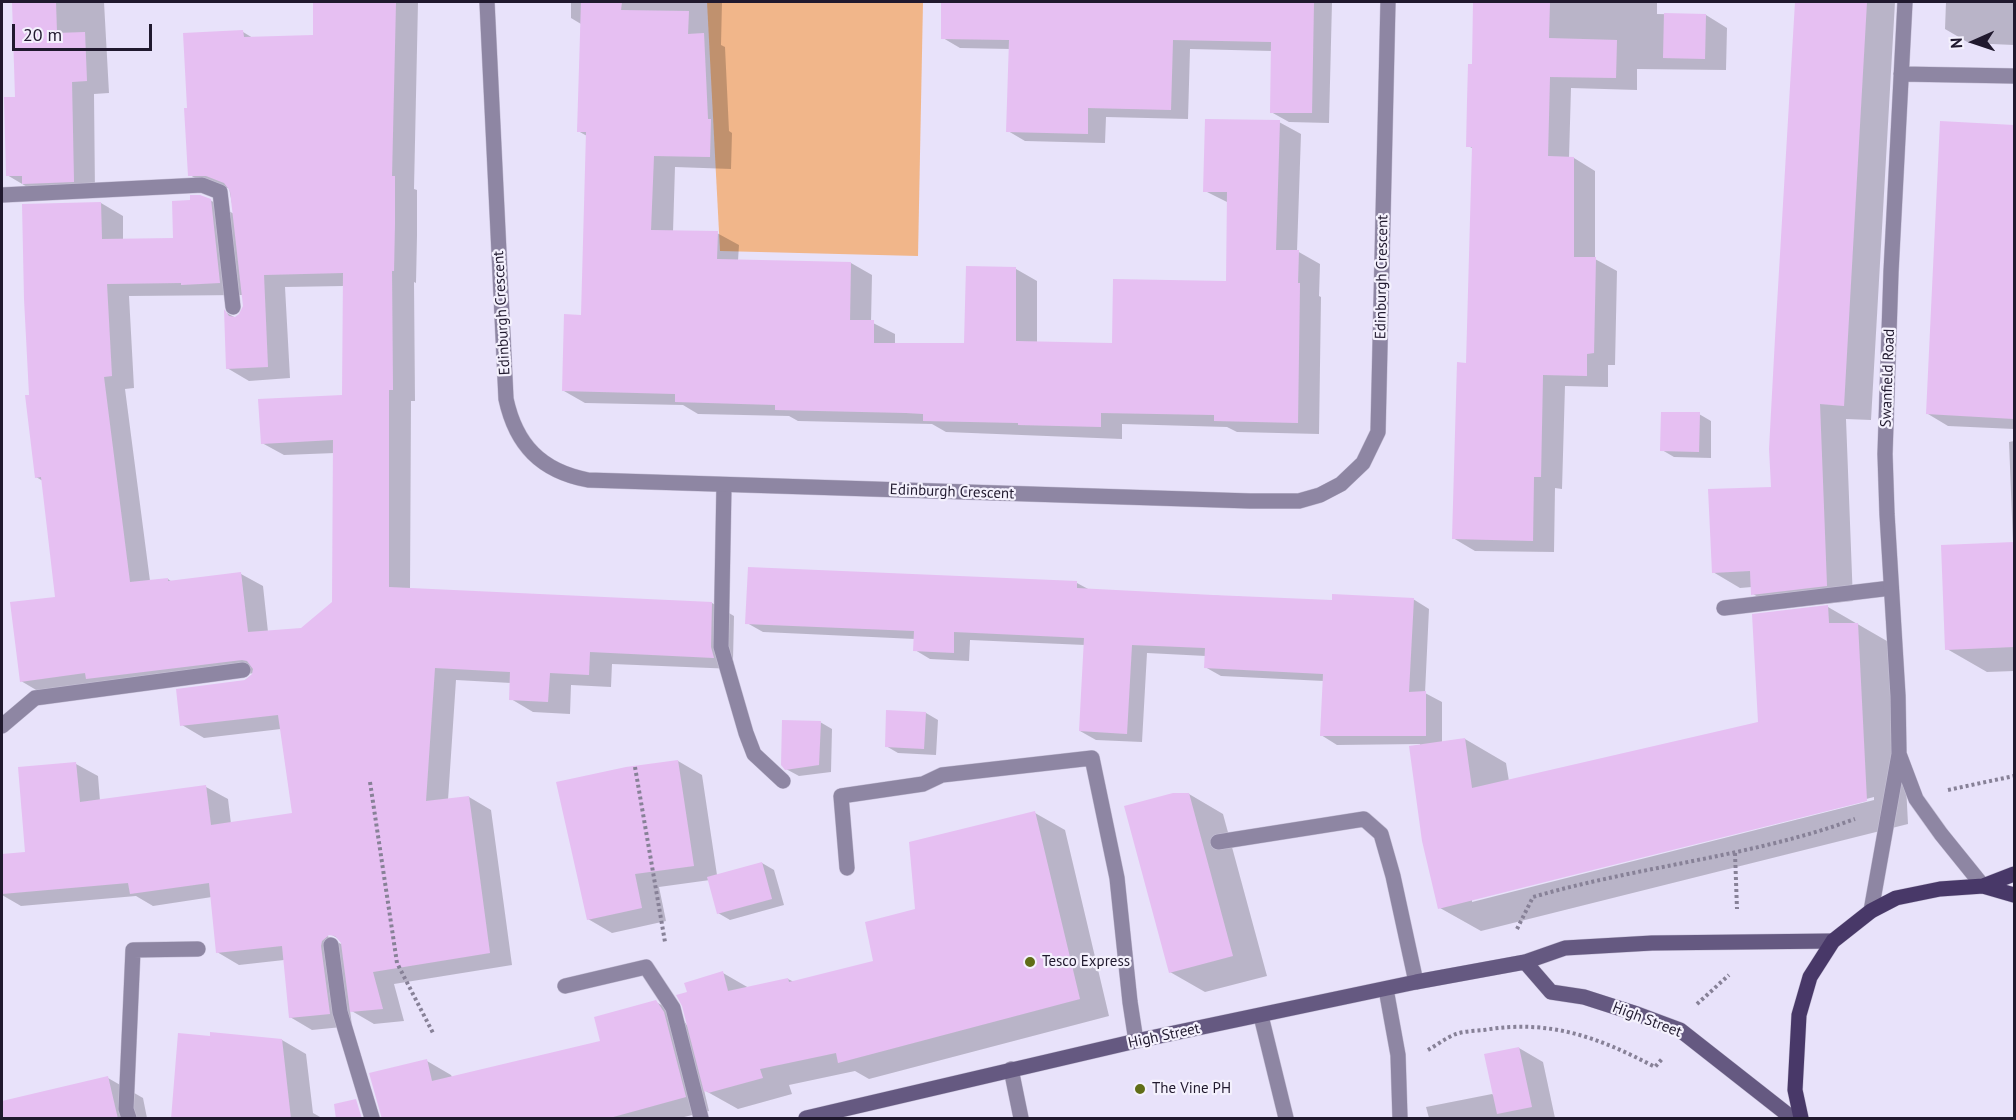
<!DOCTYPE html>
<html>
<head>
<meta charset="utf-8">
<style>
  body { margin:0 }
  #map { position:relative; width:2016px; height:1120px; overflow:hidden; background:#e8e2fa; font-family:"PT Sans",sans-serif }
  canvas { display:block }
  .frame { position:absolute; inset:0; border:3px solid #20192e; pointer-events:none }
  .north { position:absolute; left:1944px; top:12px; width:60px; height:60px; -webkit-text-stroke:4px #f4f1fd; paint-order:stroke; rotate:267deg; font-size:16px; font-weight:700; line-height:24px; text-align:center; color:#20192e }
  .north::after { content:''; display:block; margin:auto; width:21px; height:27px; background:#20192e; clip-path:polygon(50% 0,100% 100%,50% 72%,0 100%) }
  .scale { position:absolute; left:12px; top:24px; width:140px; height:27px; box-sizing:border-box; border:3px solid #20192e; border-top:0; padding-left:8px; font-size:18px; line-height:21px; white-space:nowrap; color:#20192e; -webkit-text-stroke:4px #f4f1fd; paint-order:stroke }
</style>
</head>
<body>
<div id="map">
<canvas width="2016" height="1120"></canvas>
<div class="frame"></div>
<div class="north">N</div>
<div class="scale">20 m</div>
</div>
<script>
const context = document.querySelector('canvas').getContext('2d');
context.lineJoin = 'round';
function fillPath(path, color) { context.fillStyle = color; context.fill(path, 'evenodd'); }
function stroke(path, color, width, dash) { context.strokeStyle = color; context.lineWidth = width; context.lineCap = dash ? 'butt' : 'round'; context.setLineDash(dash || []); context.stroke(path); }
function write(font, color, halo, rows, align = 'center') {
  context.font = font + ' "PT Sans",sans-serif'; context.lineWidth = 4.5; context.setLineDash([]); context.textBaseline = 'middle'; context.strokeStyle = halo; context.fillStyle = color; for (const [text, x, y, turn = 0] of rows) {
    context.save(); context.translate(x, y); context.rotate((+turn || 0) * Math.PI / 180); context.textAlign = isNaN(turn) ? turn : align; if (halo) context.strokeText(text, 0, 0); context.fillText(text, 0, 0); context.restore();
  }
}
fillPath(new Path2D(`
  M707,2h216l-5,254 -198,-5z`), '#f1b68a');
fillPath(new Path2D(`
  M13,2h91l5,91 -15,1 1,100 -66,-6 -22,-13 10,-77z
  M315,2h103l-4,187 3,1v46l-1,47 -2,-1 1,119h-4l-1,189 302,13 22,13 -1,44 2,9 -123,-5 -1,23 -40,-2 -1,29 -37,-2 -22,-13v-16l-55,-3 -8,120 21,-3 22,13 21,155 -118,19 10,37 -30,3 -24,-14 2,16 -40,4 -22,-13 -6,-57 -45,5 -22,-13 -5,-55 -59,9 -17,-10 -115,10 -19,-11v-39l25,-3 49,-89 22,12 2,25 106,-14 22,12 3,25 63,-9 -13,-86 -77,9 -22,-13 73,-52 -146,18 -66,3 -22,-13 35,-83 -13,-117 -7,-4 -6,-81 71,-193 22,13v24l51,-1 36,-39 24,14 -5,-26h-17l-22,-13 -1,-66 54,-77 10,6 62,-2zM344,286v110l-82,47 22,12 51,-2 -1,150 -33,26 -33,3 -5,-46 -22,-12 -69,8 -4,-3 -18,2 -25,-192 9,-1 -5,-92 114,-1 1,12 -4,9 -4,2 -11,-6 2,56 22,13 41,-3 -5,-91zM323,930l18,10v4l-19,-11z
  M571,2h151l-1,43 4,2 4,84 3,2 -1,36 -56,-2 -2,65 44,1 22,12 -1,16 113,2 21,12 -1,47 24,12v10h70l51,-75 21,12v62l76,2 114,-62 2,-80 -24,-12 74,-69 22,12 -4,117 23,13 -1,32 2,1 -2,137 -82,-2 -10,-5 -105,-3v15l-176,-7 -14,-8 -134,-3 -9,-5 -91,-2 -15,-9 -98,-2 -21,-12 19,-75 4,-180 -9,-5 3,-107 -10,-6z
  M943,2h389l-3,121 -40,-1 -18,-10 1,-61 -82,-2 -2,70 -82,-2 -1,26 -80,-2 -17,-10 2,-82 -50,-1 -17,-10z
  M1475,2h182v12l49,1 21,13 -1,42 -89,-1v21l-66,-2 -2,70h5l21,13v88l22,12 -2,94h-7v22l-43,-1 -3,103 -7,-1 -1,64 -79,-1 -22,-13 15,-174 6,-215 -6,-3 6,-80z
  M1796,2h99l-24,418 -25,-1 7,182 -74,8 -26,-15 -1,-7 -12,1 -27,-16 60,-84 3,-150z
  M1946,2h68v43l-45,-2 -24,-14z
  M1941,123l73,3v303l-66,-3 -20,-12z
  M1699,414l12,7v37l-37,-1 -12,-7z
  M2014,441v230l-27,1 -40,-23 66,-106 -4,-101z
  M1077,583l13,7 243,11 80,-2 16,10 -4,84 17,9v41l23,-4 41,24 3,18 251,-58 68,-116 71,41 9,176 -427,107 -41,-23 -20,-164 -83,1 -16,-10 3,-54 -103,-5 -16,-9 1,-11 -59,-3 -5,89 -46,-2 -16,-9 5,-86 -115,-5 -1,21 -39,-2 -15,-9v-11l-152,-7 -16,-9zM1874,797v3l-402,102v-3z
  M888,712l38,1 12,7 -2,35 -38,-2 -12,-7z
  M820,722l12,7 -1,43 -32,4 -13,-7z
  M678,761l24,14 15,100 45,-12 12,7 10,35 -54,15 -12,-7 -8,-33 -51,7 7,34 -54,12 -24,-14z
  M1189,794l34,20 44,162 -62,16 -35,-20z
  M1035,813l30,17 44,186 -240,63 -14,-8 -66,14 3,9 -54,15 -34,-19 5,21 -29,7h-298l45,-57 24,14 1,2 150,-35 54,-40 25,14 9,14 -1,-37 34,-20 26,15 39,-9 6,3 81,-20 41,-52z
  M282,1040l24,14 7,59 9,5h-150z
  M1519,1048l24,14 12,56h-126l-3,-11 66,-13 3,2z
  M108,1078l35,20 4,20h-145v-16z`), '#0003');
fillPath(new Path2D(`
  M12,2h44l1,31 28,-1 2,49 -15,1 2,100 -52,2v-8h-16l-2,-79h11z
  M313,2h83l-4,174h3v47l-1,48h-2l1,119h-4v197l323,15 -1,45 3,11 -124,-6 -1,23 -39,-2 -2,29 -39,-2 1,-28 -75,-4 -9,133 43,-5 21,157 -117,19 10,37 -33,3 -9,-69 -6,-7 -6,-1 -7,6 -1,5 9,68 -41,4 -7,-72 -66,7 -7,-70 -79,11 -2,-11 -126,11v-40l23,-2 -7,-85 58,-5 4,40 126,-17 5,40 81,-12 -14,-98 -98,11 -4,-37 69,-9 7,-6 1,-5 -6,-8 -5,-1 -156,19 -1,-6 -65,9 -10,-80 45,-5 -14,-120 -6,1 -10,-83h4l-5,-96 -2,-95 79,-2 1,37 71,-1 -1,-37 18,-1v-5h10l11,4 9,84 -39,2v-2l-74,1 5,92 -8,1 26,205 38,-4v3l73,-9 7,60 53,-4 31,-26 1,-162 -72,4 -3,-45 84,-4 1,-122 -79,2 4,92 -42,2 -2,-60 5,7 6,1 4,-3 4,-8 -13,-115 -6,-8 -18,-7h-18l-4,-68h3l-4,-75 60,-3 1,7 69,-2z
  M581,2h41l-1,8 68,1 -1,23 16,-1 4,86h3l-1,38 -56,-1 -3,74 67,1 -1,28 134,3 -1,58h24v23h90l2,-77 50,1v74l96,2 1,-64 113,2 1,-89h-24l2,-73 75,1 -4,130h23l-1,33h2l-2,140 -84,-2v-6l-113,-2v14l-83,-2v-2l-95,-2v-7l-17,-1 -131,-3v-5l-100,-3v-8l-113,-3 2,-77 17,1 5,-183h-9z
  M941,2h373l-2,111h-42l1,-71 -98,-2 -2,70 -83,-2v26l-82,-2 3,-92 -68,-1z
  M1473,2h77l-1,36 68,2 -1,38 -66,-1 -2,79 26,1v100h22l-2,96 -7,1v22l-44,-1 -2,102h-7l-1,64 -81,-2 5,-177 9,1 6,-216h-6l1,-46 1,-37h4z
  M1795,2h72l-23,404 -24,-2 7,182 -76,9 -1,-24 -38,2 -4,-84 63,-2 -2,-38 6,-111z
  M1664,13l42,1 -1,45 -42,-1z
  M1940,121l74,4v294l-88,-5z
  M1661,412h39l-1,40 -39,-1z
  M2014,542v105l-69,3 -4,-105z
  M748,567l329,14v7l136,7 119,5v-6l82,4 -5,94 17,-1v45h-106l3,-62 -119,-6 1,-20 -73,-3 -5,89 -48,-3 5,-93 -130,-6v21l-41,-2 1,-20 -169,-7z
  M1828,605l1,18h29l9,178 -429,108 -16,-68 -13,-95 56,-8 7,50 286,-66 -6,-108z
  M886,710l40,2 -2,37 -39,-2z
  M782,720l39,1 -2,44 -34,5 -4,-5z
  M678,760l16,106 -59,8 7,34 -55,12 -31,-138 70,-15z
  M1173,793h16l44,163 -64,17 -45,-167z
  M1035,811l45,188 -242,64 -2,-10 -76,16 3,9 -55,15 -1,-2 -3,1 -22,-86 -6,-11 11,-3 -3,-9 39,-12 5,20 60,-13 1,4 84,-21 -8,-39 50,-13 -6,-67z
  M762,862l10,37 -55,15 -10,-37z
  M656,1000l8,12 22,85 -80,22h-224l-13,-46 58,-14 5,22 168,-40 -6,-24z
  M210,1032l72,7 9,80h-120l7,-86 32,3z
  M1519,1047l13,60 -35,7 -13,-60z
  M108,1076l10,43h-116v-18z
  M356,1099l6,20h-26l-2,-15z`), '#e6bff2');
const service = new Path2D(`
  M2,195l200,-10 18,7 13,115
  M724,485l-3,162 25,86 8,21 29,27
  M1724,608l167,-20
  M2,726l33,-28 208,-28
  M1218,842l146,-23 17,15 12,42 23,106
  M847,868l-6,-72 82,-12 19,-9 150,-17 25,120 13,124 6,39
  M331,945l9,67 32,106
  M565,986l81,-19 27,41 28,110
  M1386,989l12,66 2,63
  M1261,1016l25,102
  M129,1118l-3,-9 7,-159 65,-1`);
const minor = new Path2D(`
  M487,2l19,397c10,46 35,72 82,81l662,21h49l21,-6 21,-11 22,-21 15,-31 10,-430
  M1901,74l113,2
  M1899,754l17,45 25,35 42,52
  M1871,911l28,-157 -1,-58 -11,-182 -2,-60 6,-182 14,-270
  M1011,1069l10,49`);
const secondary = new Path2D(`
  M1525,962l26,30 33,5 53,17 43,16 112,88
  M806,1118l330,-77 280,-59 109,-20 40,-14 87,-5 181,-2`);
const primary = new Path2D(`
  M1983,886l31,-12
  M1801,1118l-6,-28 4,-75 11,-38 23,-36 38,-30 25,-13 44,-9 43,-3 31,9`);
stroke(service, '#c4bed5', 16);
stroke(minor, '#c4bed5', 16);
stroke(secondary, '#c4bed5', 16);
stroke(primary, '#c4bed5', 16);
stroke(new Path2D(`
  M635,767l30,175
  M370,782l27,181 36,70
  M1948,790l66,-14
  M1735,853l2,56
  M1517,929l16,-32c106,-31 218,-40 322,-78
  M1697,1004l32,-29
  M1428,1050c9,-5 19,-13 28,-16 9,-3 19,-3 28,-4 65,-11 114,7 171,37l7,-8`), '#878197', 4, [3, 3]);
stroke(service, '#8e86a3', 15);
stroke(minor, '#8e86a3', 15);
stroke(secondary, '#655981', 15);
stroke(primary, '#483868', 15);
for (const [x, y, r, color] of [
  [1030,962,6,"#606d17"],
  [1140,1089,6,"#606d17"]
]) { const dot = new Path2D(); dot.arc(x, y, r, 0, 2 * Math.PI); context.fillStyle = color; context.fill(dot); stroke(dot, '#f4f1fd', 2); }
write('15px', '#20192e', '#f4f1fd', [
  ["Edinburgh Crescent",1382,277,-89],
  ["Edinburgh Crescent",502,313,-93],
  ["Swanfield Road",1888,378,-88],
  ["Edinburgh Crescent",952,492,2],
  ["High Street",1647,1020,21],
  ["High Street",1164,1036,-12]
]);
write('15px', '#20192e', '#f4f1fd', [
  ["Tesco Express",1042,962],
  ["The Vine PH",1152,1089]
], 'left');
</script>
</body>
</html>
